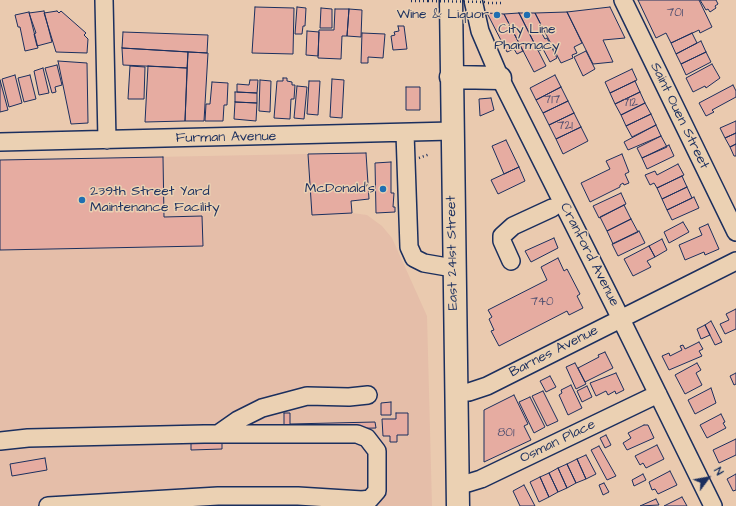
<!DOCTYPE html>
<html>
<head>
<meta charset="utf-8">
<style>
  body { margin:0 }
  #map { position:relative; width:736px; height:506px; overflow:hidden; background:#eacaaf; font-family:"Architects Daughter",sans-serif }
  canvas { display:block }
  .north { position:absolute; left:688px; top:458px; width:40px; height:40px; -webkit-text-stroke:3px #ebd1b3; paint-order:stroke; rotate:58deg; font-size:11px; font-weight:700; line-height:16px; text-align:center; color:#1b2f5e }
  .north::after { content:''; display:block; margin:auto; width:14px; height:18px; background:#1b2f5e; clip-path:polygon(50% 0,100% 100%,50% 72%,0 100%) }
</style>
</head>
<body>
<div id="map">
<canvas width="736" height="506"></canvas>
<div class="north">N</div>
</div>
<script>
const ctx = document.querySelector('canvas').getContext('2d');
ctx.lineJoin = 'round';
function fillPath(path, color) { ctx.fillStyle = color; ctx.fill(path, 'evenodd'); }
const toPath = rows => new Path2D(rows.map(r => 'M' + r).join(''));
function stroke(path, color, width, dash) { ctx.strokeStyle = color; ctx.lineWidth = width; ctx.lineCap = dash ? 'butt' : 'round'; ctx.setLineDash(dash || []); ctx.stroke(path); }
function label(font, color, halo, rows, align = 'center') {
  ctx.font = font + ' "Architects Daughter",sans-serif'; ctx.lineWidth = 3; ctx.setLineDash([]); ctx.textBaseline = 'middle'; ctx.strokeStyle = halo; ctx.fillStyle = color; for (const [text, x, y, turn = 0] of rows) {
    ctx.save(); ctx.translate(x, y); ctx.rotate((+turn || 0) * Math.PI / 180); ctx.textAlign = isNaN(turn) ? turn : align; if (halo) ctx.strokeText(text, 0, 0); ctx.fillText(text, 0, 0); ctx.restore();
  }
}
fillPath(toPath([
  [308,154,352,213,367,215,382,226,392,238,427,316,432,506,0,506,0,160]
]), '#e5bea9');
const building = toPath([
  [638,0,699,0,712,27,700,33,699,30,671,43,666,33,656,38,638,0],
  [700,0,716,0,718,4,715,6,716,8,710,12,708,9,706,10,700,0],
  [255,7,294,8,293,54,252,53,255,7],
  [297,7,306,8,305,26,303,26,302,34,295,34,297,7],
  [610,7,625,38,603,40,613,62,593,64,567,12,610,7],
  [321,8,332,9,332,28,320,28,321,8],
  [335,9,349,9,347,36,342,36,341,59,318,58,319,30,334,30,335,9],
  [349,9,362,10,361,37,347,36,349,9],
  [44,11,52,42,37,46,34,34,36,33,29,13,44,11],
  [57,11,59,13,61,11,86,33,84,35,88,39,87,53,56,52,44,13,57,11],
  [29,12,38,48,25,51,20,27,18,27,15,15,29,12],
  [567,12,582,43,574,47,577,53,572,55,573,58,561,63,535,13,567,12],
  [487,13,504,14,523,51,517,54,514,49,507,52,487,13],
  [519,13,546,66,534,72,504,14,519,13],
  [519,13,535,13,543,29,540,30,545,39,547,38,557,58,550,62,543,49,538,51,519,13],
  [398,26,404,26,407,49,393,50,391,36,395,35,394,32,399,31,398,26],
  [307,31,319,32,318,56,306,55,307,31],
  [123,32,208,35,207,53,122,48,123,32],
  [362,33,385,34,383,58,368,57,368,63,361,63,362,33],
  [692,33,697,43,676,54,671,43,692,33],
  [701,41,706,52,681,64,676,54,701,41],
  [122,48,188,52,187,68,123,65,122,48],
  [586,51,595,69,583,76,574,57,586,51],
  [188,52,208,53,204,121,185,121,188,52],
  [706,52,711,62,686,75,681,64,706,52],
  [58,61,87,63,88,123,71,124,58,61],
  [712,64,720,78,706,88,705,86,693,92,686,78,712,64],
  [57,65,62,85,55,87,56,92,52,93,45,68,57,65],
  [130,66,145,67,144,99,128,99,130,66],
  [148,66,187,68,185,121,145,122,148,66],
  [43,68,49,93,39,95,34,71,43,68],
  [632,69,637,80,610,93,605,82,632,69],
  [15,75,22,103,9,107,2,79,15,75],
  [30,75,36,99,24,102,18,78,30,75],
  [555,75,561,87,536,100,530,88,555,75],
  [283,78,287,78,287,81,292,82,292,85,295,85,294,99,291,99,290,119,274,118,277,81,283,81,283,78],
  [332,79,344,80,342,118,330,117,332,79],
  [0,80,8,110,0,112,0,80],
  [250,80,258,80,257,93,237,92,237,84,249,85,250,80],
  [260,80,271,81,270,112,259,111,260,80],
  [309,81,320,81,318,115,307,114,309,81],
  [635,81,640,92,615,104,610,93,635,81],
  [212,82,228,83,227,105,224,105,223,121,205,121,206,104,210,104,212,82],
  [733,85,736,91,736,97,712,110,714,112,706,116,699,103,733,85],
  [297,86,307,87,304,119,294,118,297,86],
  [406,87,420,87,420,110,406,110,406,87],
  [561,87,568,101,543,113,536,100,561,87],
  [235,92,257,93,257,103,235,102,235,92],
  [640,92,645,103,621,115,615,104,640,92],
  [491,98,494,110,480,116,479,99,491,98],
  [568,101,574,113,549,125,543,113,568,101],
  [235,102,257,103,256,121,234,119,235,102],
  [645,103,651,114,626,126,621,115,645,103],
  [574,113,581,127,556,139,549,125,574,113],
  [651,114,656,125,632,137,626,126,651,114],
  [736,121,736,133,725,138,720,128,736,121],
  [656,125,661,136,628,150,624,142,656,125],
  [581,127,588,141,563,154,556,139,581,127],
  [736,133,736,144,730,147,725,138,736,133],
  [661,136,667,147,642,158,637,148,661,136],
  [506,140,519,167,504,174,492,146,506,140],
  [736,144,736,156,734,156,730,147,736,144],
  [669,145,674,156,647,169,642,158,669,145],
  [366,153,369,199,351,201,352,213,312,215,308,154,366,153],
  [622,154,629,172,625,174,629,183,624,185,623,183,620,185,620,187,590,202,581,183,610,169,606,161,622,154],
  [163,157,164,217,202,216,203,246,0,250,0,160,163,157],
  [391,162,391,193,394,193,393,207,395,207,395,212,376,213,375,163,391,162],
  [678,164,684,175,657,188,654,183,650,185,645,175,655,171,657,175,678,164],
  [519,167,525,181,498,194,491,180,519,167],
  [682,176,687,187,662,199,657,188,682,176],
  [687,187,692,198,667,210,662,199,687,187],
  [621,193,626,204,599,218,593,206,621,193],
  [694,197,699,208,672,220,667,210,694,197],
  [624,205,631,219,607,231,600,217,624,205],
  [631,219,638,232,613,244,607,231,631,219],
  [683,222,689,232,669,243,664,232,683,222],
  [708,224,719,249,705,255,704,252,685,260,679,245,702,235,699,228,708,224],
  [639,231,645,243,618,256,612,244,639,231],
  [554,238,558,248,531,262,525,251,554,238],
  [662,239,667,250,655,257,649,246,662,239],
  [649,246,655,257,647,261,651,267,633,276,624,259,649,246],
  [558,258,564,271,567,269,580,294,577,296,583,308,569,315,567,311,499,346,491,331,494,330,489,319,492,317,488,310,547,280,541,267,558,258],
  [736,309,736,329,725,334,720,324,729,320,726,314,736,309],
  [711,321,722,342,715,345,705,325,711,321],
  [705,325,710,335,701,339,697,329,705,325],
  [699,342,703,349,699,351,702,356,669,370,662,356,669,353,670,356,682,350,680,346,683,345,685,349,699,342],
  [605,352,613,368,585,382,578,368,599,357,598,355,605,352],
  [575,363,586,384,576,389,566,367,575,363],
  [697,363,701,370,696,373,702,385,685,394,675,375,697,363],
  [616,373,624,390,616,394,615,391,608,395,606,391,596,396,590,383,616,373],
  [736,373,736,384,734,385,730,376,736,373],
  [550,376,556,387,546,392,540,381,550,376],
  [571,385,582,408,568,415,559,395,562,393,561,390,571,385],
  [587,386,592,397,582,402,577,391,587,386],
  [711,388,716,403,695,414,688,400,711,388],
  [543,391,558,421,547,426,532,396,543,391],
  [514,395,528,424,524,426,531,440,484,462,484,410,514,395],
  [530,397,545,427,534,433,519,402,530,397],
  [391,402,391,415,381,415,381,403,391,402],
  [284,413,290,413,290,424,375,422,376,428,284,430,284,413],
  [396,413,408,413,408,435,397,435,397,442,390,442,390,436,383,436,382,419,396,419,396,413],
  [721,414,725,422,723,423,726,428,707,438,700,425,721,414],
  [644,425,648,425,654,438,627,450,623,443,631,438,628,433,644,425],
  [606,435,611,445,605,448,600,438,606,435],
  [222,439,222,449,191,450,191,440,222,439],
  [736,439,736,455,719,463,713,450,736,439],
  [657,445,664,459,646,468,643,463,640,465,635,456,657,445],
  [599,446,616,476,607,480,591,450,599,446],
  [586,455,596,474,586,479,577,459,586,455],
  [45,458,47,470,12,476,10,464,45,458],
  [577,459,586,479,576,483,567,464,577,459],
  [567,464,576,483,567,488,558,468,567,464],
  [558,468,567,488,558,492,549,473,558,468],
  [670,471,677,485,658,494,655,489,652,490,649,482,670,471],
  [549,473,558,492,549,497,540,477,549,473],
  [643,474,646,480,634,486,632,480,643,474],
  [736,474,736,490,733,491,727,479,736,474],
  [540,477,549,497,539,502,530,482,540,477],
  [604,483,609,492,603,495,599,485,604,483],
  [524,485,535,506,520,506,513,491,524,485],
  [682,497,687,506,664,506,682,497],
  [656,499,659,505,640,506,656,499]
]);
fillPath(building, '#e6aca1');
stroke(building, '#1b2f5e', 1);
const minor = toPath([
  [104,0,107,140],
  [473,0,480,31,500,78,614,305,713,506],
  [623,0,736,232],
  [405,133,409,247,414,258,424,263,453,268],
  [0,142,452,131],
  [511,261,502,241,502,236,513,226,552,208],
  [455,392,469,392,487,386,736,261],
  [218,434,238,420,262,408,307,396,349,397,368,395],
  [0,441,28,438,204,434,357,434,367,438,377,451,377,491,370,499,362,500,298,496,218,496,48,506],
  [457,483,468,483,481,479,658,394]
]);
const major = toPath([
  [451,0,458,506],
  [451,77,500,78]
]);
stroke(minor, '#1b2f5e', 20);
stroke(major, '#1b2f5e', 25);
stroke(toPath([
  [411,1,428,1],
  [488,3,503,3],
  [419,158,430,154]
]), '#1b2f5e', 2.5, [1, 3]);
stroke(minor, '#ebd1b3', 17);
stroke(major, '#ebd1b3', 22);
stroke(toPath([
  [428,1,485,2]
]), '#1b2f5e', 2.5, [1, 3]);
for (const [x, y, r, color] of [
  [497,15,4,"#1f6fb2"],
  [527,15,4,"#1f6fb2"],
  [383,189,4,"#1f6fb2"],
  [82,200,4,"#1f6fb2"]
]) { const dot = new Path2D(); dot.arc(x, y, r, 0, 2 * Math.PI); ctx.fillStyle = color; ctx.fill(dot); stroke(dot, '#ebd1b3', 1.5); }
label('12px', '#4e4e6f', null, [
  ["701",675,13],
  ["717",552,100],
  ["712",630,103],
  ["721",565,126],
  ["740",542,302],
  ["801",506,433]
]);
label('14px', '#1b2f5e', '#ebd1b3', [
  ["Wine & Liquor",489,15],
  ["City Line",527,30,"center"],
  ["Pharmacy",527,46,"center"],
  ["McDonald's",375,189],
  ["239th Street Yard",90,192,"left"],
  ["Maintenance Facility",90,208,"left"]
], 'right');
label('14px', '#1b2f5e', '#ebd1b3', [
  ["Saint Ouen Street",679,116,64],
  ["Furman Avenue",226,138,-1],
  ["East 241st Street",453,253,-91],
  ["Cranford Avenue",589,255,63],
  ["Barnes Avenue",554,352,-27],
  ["Osman Place",558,442,-26]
]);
</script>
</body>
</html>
